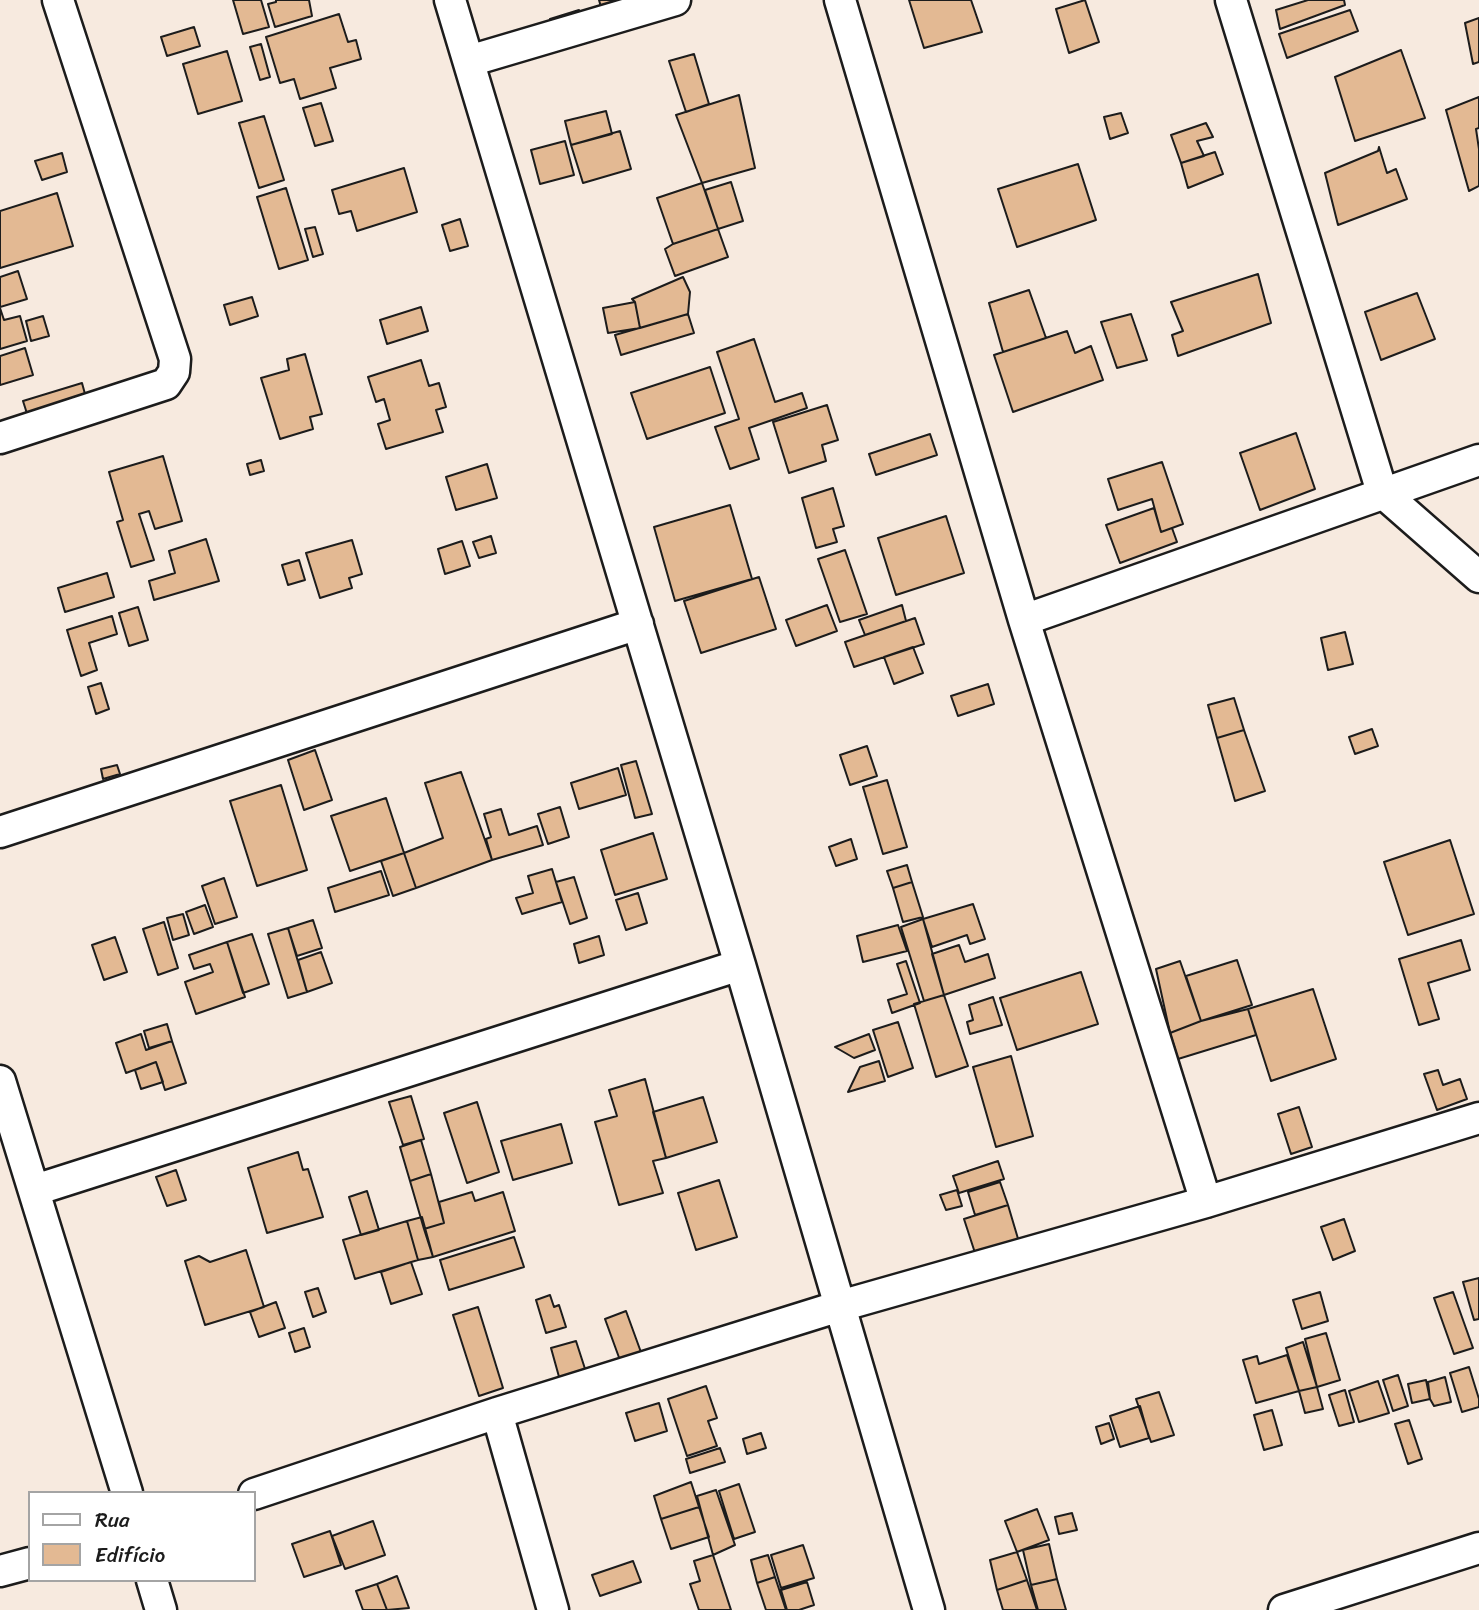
<!DOCTYPE html>
<html>
<head>
<meta charset="utf-8">
<style>
  body { margin:0 }
  #map { position:relative; width:1479px; height:1610px; overflow:hidden; background:#f7eadf; font-family:Sriracha,sans-serif }
  canvas { display:block }
  .legend { position:absolute; left:28px; top:1491px; width:228px; height:91px; box-sizing:border-box; background:#fff; border:2px solid #a4a4a4; margin:0; padding:9px 12px; list-style:none; font-size:21px; color:#1c1c1c }
  .legend li { display:flex; align-items:center; gap:14px; height:35px }
  .legend b { width:35px; border:2px solid #a4a4a4 }
</style>
</head>
<body>
<div id="map">
<canvas width="1479" height="1610"></canvas>
<ul class="legend">
<li><b style="height:9px;background:#fff"></b>Rua</li>
<li><b style="height:19px;background:#e3b993"></b>Edifício</li>
</ul>
</div>
<script>
const ctx = document.querySelector('canvas').getContext('2d');
ctx.lineJoin = 'round';
function fillPath(path, color) { ctx.fillStyle = color; ctx.fill(path, 'evenodd'); }
const toPath = rows => new Path2D(rows.map(r => 'M' + r).join(''));
function stroke(path, color, width, dash) { ctx.strokeStyle = color; ctx.lineWidth = width; ctx.lineCap = dash ? 'butt' : 'round'; ctx.setLineDash(dash || []); ctx.stroke(path); }
const building = toPath([
  [233,0,261,0,269,27,243,34,233,0],
  [276,0,309,0,312,16,275,27,268,4,276,2,276,0],
  [599,0,631,0,603,14,599,0],
  [909,0,971,0,982,32,924,48,909,0],
  [1085,0,1099,42,1069,53,1056,9,1085,0],
  [1308,0,1344,0,1345,5,1280,29,1276,10,1308,0],
  [579,10,584,24,554,33,550,19,579,10],
  [1350,10,1358,31,1287,58,1279,34,1350,10],
  [339,14,348,42,356,40,361,59,330,68,336,88,300,99,294,79,280,83,266,37,339,14],
  [1479,18,1479,62,1473,64,1465,23,1479,18],
  [194,27,200,46,167,56,161,37,194,27],
  [261,44,270,77,260,80,250,47,261,44],
  [1401,50,1425,118,1355,141,1335,77,1401,50],
  [227,51,242,101,198,114,183,64,227,51],
  [694,54,709,104,686,112,669,61,694,54],
  [739,95,755,168,702,183,676,115,739,95],
  [1479,97,1479,128,1476,129,1479,149,1479,186,1469,191,1446,110,1479,97],
  [321,103,333,141,315,146,303,108,321,103],
  [606,111,612,134,571,145,565,121,606,111],
  [1121,113,1128,133,1110,139,1104,117,1121,113],
  [264,116,284,180,259,188,239,123,264,116],
  [1206,123,1213,137,1197,141,1204,156,1181,163,1171,135,1206,123],
  [620,131,631,169,583,183,571,145,620,131],
  [565,141,574,175,540,184,531,150,565,141],
  [1379,147,1387,173,1396,169,1407,199,1338,225,1325,173,1378,151,1379,147],
  [1215,152,1223,174,1188,188,1181,163,1215,152],
  [62,153,67,172,42,180,35,161,62,153],
  [1078,164,1096,220,1017,247,998,189,1078,164],
  [404,168,417,212,357,231,351,211,339,214,332,190,404,168],
  [731,182,743,221,718,229,705,190,731,182],
  [702,183,718,229,673,244,657,198,702,183],
  [286,188,308,260,279,269,257,197,286,188],
  [57,193,73,246,0,268,0,211,57,193],
  [460,219,468,246,450,251,442,225,460,219],
  [315,227,323,254,313,257,305,229,315,227],
  [718,229,728,257,675,276,665,249,673,244,718,229],
  [18,271,27,299,0,307,0,277,18,271],
  [1258,274,1271,323,1178,356,1172,335,1183,331,1171,302,1258,274],
  [683,277,690,292,688,314,640,328,635,302,632,299,683,277],
  [1029,290,1046,338,1003,352,989,303,1029,290],
  [1417,293,1435,339,1381,360,1365,312,1417,293],
  [252,297,258,316,230,325,224,305,252,297],
  [635,302,640,328,608,333,603,308,635,302],
  [421,307,428,331,387,344,380,320,421,307],
  [0,308,4,320,20,316,27,341,0,349,0,308],
  [688,314,694,333,621,355,615,335,688,314],
  [1131,314,1147,360,1117,368,1101,322,1131,314],
  [43,316,49,336,31,341,26,321,43,316],
  [1067,331,1075,353,1091,346,1103,380,1013,412,994,355,1067,331],
  [754,339,775,402,802,393,807,408,749,428,759,459,730,469,715,427,739,419,717,352,754,339],
  [25,348,33,375,0,385,0,356,25,348],
  [305,354,322,414,310,417,313,429,280,439,261,378,289,370,287,359,305,354],
  [421,360,429,386,439,383,446,407,436,410,443,432,386,449,378,424,390,420,384,399,376,402,368,377,421,360],
  [710,367,725,413,647,439,631,393,710,367],
  [82,383,88,405,30,423,23,401,82,383],
  [827,405,838,440,822,445,826,461,789,473,773,422,827,405],
  [1296,433,1315,489,1260,510,1240,453,1296,433],
  [930,434,937,455,876,475,869,454,930,434],
  [163,456,182,521,155,529,149,511,139,514,154,560,131,567,117,522,123,520,109,472,163,456],
  [261,460,264,471,250,475,247,464,261,460],
  [1162,462,1183,524,1161,532,1152,499,1118,510,1108,479,1162,462],
  [487,464,497,498,456,510,446,477,487,464],
  [833,488,844,526,833,529,837,542,816,548,802,498,833,488],
  [730,505,752,579,675,601,654,527,730,505],
  [1154,508,1161,532,1172,528,1177,542,1120,563,1106,525,1154,508],
  [946,516,964,573,896,595,878,538,946,516],
  [491,536,496,553,479,558,473,542,491,536],
  [206,539,219,581,154,600,149,581,175,573,169,551,206,539],
  [352,540,362,574,349,578,352,588,320,598,306,553,352,540],
  [462,541,470,566,445,574,438,549,462,541],
  [845,550,867,614,840,622,818,559,845,550],
  [299,560,305,580,288,585,282,565,299,560],
  [107,573,114,597,65,612,58,588,107,573],
  [759,577,776,629,701,653,684,601,759,577],
  [827,605,837,631,796,646,786,620,827,605],
  [902,605,906,621,865,635,859,620,902,605],
  [138,607,148,640,129,646,119,613,138,607],
  [112,616,117,634,89,643,97,670,81,676,67,630,112,616],
  [915,618,924,644,854,667,845,642,915,618],
  [1345,632,1353,664,1328,670,1321,638,1345,632],
  [913,647,923,673,894,684,884,657,913,647],
  [101,683,109,709,96,714,88,687,101,683],
  [988,684,994,704,958,716,951,696,988,684],
  [1234,698,1244,730,1217,738,1208,705,1234,698],
  [1372,729,1378,746,1355,754,1349,737,1372,729],
  [1244,730,1265,791,1235,801,1217,738,1244,730],
  [867,746,877,776,850,785,840,755,867,746],
  [315,750,332,800,304,810,288,760,315,750],
  [636,761,652,814,635,818,621,765,636,761],
  [117,765,120,774,103,779,101,769,117,765],
  [618,768,626,795,579,809,571,783,618,768],
  [461,772,492,860,416,888,404,853,443,838,425,783,461,772],
  [887,780,907,847,883,854,863,787,887,780],
  [281,785,307,870,257,886,230,801,281,785],
  [386,798,404,853,350,871,331,816,386,798],
  [560,807,569,837,548,844,538,814,560,807],
  [501,809,509,835,537,826,543,845,492,860,486,839,491,837,484,814,501,809],
  [653,833,667,879,615,895,601,850,653,833],
  [851,839,857,859,836,866,829,847,851,839],
  [1450,840,1474,914,1408,935,1384,862,1450,840],
  [404,853,416,888,393,896,381,861,404,853],
  [907,865,912,882,893,888,887,871,907,865],
  [552,869,562,902,522,914,516,898,533,893,528,876,552,869],
  [381,871,389,895,335,912,328,888,381,871],
  [574,877,587,918,570,924,556,882,574,877],
  [224,878,237,917,215,924,202,886,224,878],
  [912,882,923,917,903,922,893,888,912,882],
  [638,893,647,923,626,930,616,900,638,893],
  [973,904,985,939,970,944,967,935,932,947,923,919,973,904],
  [205,905,213,927,194,934,186,912,205,905],
  [183,914,189,935,173,940,167,918,183,914],
  [923,919,944,995,924,1001,901,927,923,919],
  [313,920,322,948,297,956,288,928,313,920],
  [164,922,178,968,158,975,143,929,164,922],
  [898,925,907,951,863,962,857,936,898,925],
  [288,928,307,992,288,998,268,934,288,928],
  [252,934,269,984,243,993,227,942,252,934],
  [599,936,604,955,579,963,574,944,599,936],
  [115,937,127,972,104,980,92,945,115,937],
  [1461,940,1470,970,1428,983,1439,1019,1419,1025,1399,959,1461,940],
  [227,942,245,997,196,1014,185,982,213,972,210,964,194,969,189,955,227,942],
  [959,945,965,962,988,954,995,978,944,995,932,954,959,945],
  [321,952,332,983,307,992,298,960,321,952],
  [1237,960,1252,1005,1201,1021,1186,976,1237,960],
  [906,961,920,1003,892,1013,888,1000,907,994,897,964,906,961],
  [1180,961,1201,1021,1170,1033,1156,969,1180,961],
  [1081,972,1098,1024,1017,1050,1000,998,1081,972],
  [1313,989,1336,1059,1271,1081,1248,1009,1313,989],
  [944,995,968,1066,936,1077,914,1004,944,995],
  [993,997,1002,1025,970,1034,967,1022,973,1020,969,1005,993,997],
  [1248,1009,1256,1035,1178,1059,1170,1033,1201,1021,1248,1009],
  [898,1022,913,1068,888,1077,873,1030,898,1022],
  [167,1024,172,1041,149,1048,144,1031,167,1024],
  [141,1034,146,1050,172,1041,186,1083,165,1090,156,1062,126,1073,116,1043,141,1034],
  [869,1034,875,1050,854,1058,835,1047,869,1034],
  [1011,1056,1033,1136,996,1147,973,1067,1011,1056],
  [879,1061,885,1081,848,1092,860,1067,879,1061],
  [156,1062,163,1082,141,1089,135,1070,156,1062],
  [1438,1070,1443,1085,1460,1079,1467,1099,1437,1110,1424,1074,1438,1070],
  [645,1079,666,1158,653,1161,663,1193,619,1205,595,1122,617,1116,609,1090,645,1079],
  [411,1096,424,1139,403,1145,389,1102,411,1096],
  [703,1097,717,1142,666,1158,653,1112,703,1097],
  [477,1102,499,1172,467,1183,444,1113,477,1102],
  [1299,1107,1312,1147,1291,1154,1278,1114,1299,1107],
  [561,1124,572,1163,513,1180,501,1141,561,1124],
  [421,1140,431,1174,410,1181,400,1147,421,1140],
  [298,1152,303,1170,308,1169,323,1217,267,1233,248,1168,298,1152],
  [998,1161,1004,1179,959,1193,953,1176,998,1161],
  [176,1170,186,1200,167,1206,156,1177,176,1170],
  [431,1174,444,1223,424,1229,410,1181,431,1174],
  [719,1180,737,1237,696,1250,678,1193,719,1180],
  [1000,1182,1008,1205,975,1215,968,1192,1000,1182],
  [957,1190,962,1206,946,1210,940,1195,957,1190],
  [367,1191,379,1230,361,1235,349,1197,367,1191],
  [472,1192,475,1201,503,1192,515,1231,433,1257,424,1229,444,1223,439,1202,472,1192],
  [1008,1205,1019,1242,976,1256,964,1219,1008,1205],
  [422,1217,433,1257,418,1260,407,1221,422,1217],
  [1344,1219,1355,1251,1333,1260,1321,1227,1344,1219],
  [407,1221,418,1260,355,1279,343,1240,407,1221],
  [514,1237,524,1267,449,1290,440,1260,514,1237],
  [246,1250,264,1307,205,1325,185,1261,199,1256,210,1262,246,1250],
  [411,1262,422,1294,391,1304,381,1272,411,1262],
  [1479,1278,1479,1319,1474,1320,1463,1282,1479,1278],
  [318,1288,326,1312,313,1317,305,1292,318,1288],
  [1320,1292,1328,1321,1302,1329,1293,1300,1320,1292],
  [1453,1292,1473,1348,1454,1354,1434,1298,1453,1292],
  [550,1295,554,1307,559,1305,566,1327,546,1333,536,1300,550,1295],
  [276,1302,285,1328,259,1337,250,1312,276,1302],
  [478,1307,503,1388,479,1396,453,1315,478,1307],
  [626,1311,642,1355,621,1363,605,1319,626,1311],
  [304,1328,310,1347,295,1352,289,1333,304,1328],
  [1326,1333,1340,1380,1317,1387,1305,1339,1326,1333],
  [576,1341,587,1375,561,1384,551,1348,576,1341],
  [1303,1342,1317,1387,1299,1391,1286,1348,1303,1342],
  [1287,1355,1299,1391,1256,1403,1243,1360,1257,1356,1259,1364,1287,1355],
  [1469,1367,1479,1399,1479,1407,1462,1412,1450,1373,1469,1367],
  [1398,1375,1408,1406,1393,1411,1383,1380,1398,1375],
  [1445,1377,1451,1402,1434,1406,1430,1399,1428,1382,1445,1377],
  [1426,1380,1430,1399,1412,1403,1408,1384,1426,1380],
  [1378,1381,1389,1413,1359,1422,1349,1391,1378,1381],
  [706,1386,717,1418,708,1421,717,1446,687,1456,668,1399,706,1386],
  [1317,1387,1323,1409,1305,1413,1299,1391,1317,1387],
  [1345,1390,1354,1422,1339,1426,1329,1395,1345,1390],
  [1159,1392,1174,1435,1151,1442,1136,1399,1159,1392],
  [659,1403,667,1431,635,1441,626,1413,659,1403],
  [1140,1406,1149,1438,1120,1447,1110,1416,1140,1406],
  [1272,1410,1282,1445,1264,1450,1254,1415,1272,1410],
  [1409,1420,1422,1459,1408,1464,1395,1424,1409,1420],
  [1109,1423,1114,1439,1101,1444,1096,1427,1109,1423],
  [761,1433,766,1448,747,1454,743,1439,761,1433],
  [720,1448,725,1462,690,1473,686,1459,720,1448],
  [691,1482,699,1507,661,1519,654,1496,691,1482],
  [739,1484,755,1532,734,1539,719,1491,739,1484],
  [716,1490,735,1545,713,1555,697,1496,716,1490],
  [699,1507,709,1537,671,1549,661,1519,699,1507],
  [1037,1509,1049,1540,1017,1552,1005,1521,1037,1509],
  [1072,1513,1077,1530,1059,1534,1055,1517,1072,1513],
  [373,1521,385,1555,345,1569,332,1536,373,1521],
  [330,1531,341,1565,304,1577,292,1544,330,1531],
  [1049,1544,1057,1579,1031,1585,1023,1550,1049,1544],
  [803,1545,814,1578,781,1588,771,1555,803,1545],
  [1017,1552,1027,1580,997,1590,990,1560,1017,1552],
  [713,1555,731,1610,699,1610,690,1584,700,1581,694,1561,713,1555],
  [768,1555,775,1577,757,1583,751,1560,768,1555],
  [633,1561,641,1582,600,1596,592,1575,633,1561],
  [397,1576,409,1608,387,1610,377,1584,397,1576],
  [775,1577,786,1610,766,1610,757,1583,775,1577],
  [1057,1579,1066,1610,1038,1610,1031,1585,1057,1579],
  [1027,1580,1037,1610,1003,1610,997,1590,1027,1580],
  [807,1582,814,1605,799,1610,787,1610,781,1590,807,1582],
  [377,1584,387,1610,363,1610,356,1591,377,1584]
]);
fillPath(building, '#e3b993');
stroke(building, '#1c1c1c', 2);
const minor = toPath([
  [450,0,740,965,929,1610],
  [840,0,1024,620,1206,1202],
  [1231,0,1382,492,1479,577],
  [469,61,675,0],
  [0,438,166,384,174,372,175,359,58,0],
  [1024,620,1479,460],
  [0,832,638,624],
  [0,1081,127,1493],
  [35,1190,740,965],
  [497,1413,553,1610],
  [254,1494,497,1413,840,1306,1206,1202,1479,1118],
  [0,1571,30,1563],
  [152,1580,161,1610],
  [1284,1610,1479,1548]
]);
stroke(minor, '#1c1c1c', 35);
stroke(minor, '#fff', 30);
</script>
</body>
</html>
